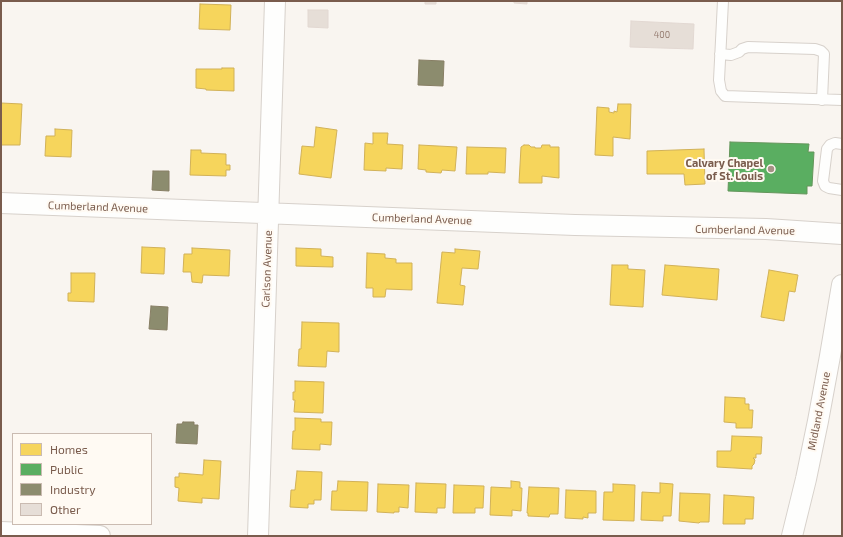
<!DOCTYPE html>
<html>
<head>
<meta charset="utf-8">
<style>
  body { margin:0 }
  #map { position:relative; width:843px; height:537px; overflow:hidden; background:#f9f5f0; font-family:"Exo 2",sans-serif }
  canvas { display:block }
  .frame { position:absolute; inset:0; border:2px solid #7a5c4d; pointer-events:none }
  .legend { position:absolute; left:12px; top:433px; width:140px; height:92px; box-sizing:border-box; background:#fffaf3; border:1px solid #cabbb1; margin:0; padding:5px 7px; list-style:none; font-size:12px; color:#7a5c4d }
  .legend li { display:flex; align-items:center; gap:8px; height:20px }
  .legend b { width:20px; border:1px solid #cabbb1 }
</style>
</head>
<body>
<div id="map">
<canvas width="843" height="537"></canvas>
<div class="frame"></div>
<ul class="legend">
<li><b style="height:11px;background:#f6d55c"></b>Homes</li>
<li><b style="height:11px;background:#5aae61"></b>Public</li>
<li><b style="height:11px;background:#8c8c6e"></b>Industry</li>
<li><b style="height:11px;background:#e6ded7"></b>Other</li>
</ul>
</div>
<script>
const ctx = document.querySelector('canvas').getContext('2d');
ctx.lineJoin = 'round';
function fillPath(path, color) { ctx.fillStyle = color; ctx.fill(path, 'evenodd'); }
const toPath = rows => new Path2D(rows.map(r => 'M' + r).join(''));
function stroke(path, color, width, dash) { ctx.strokeStyle = color; ctx.lineWidth = width; ctx.lineCap = dash ? 'butt' : 'round'; ctx.setLineDash(dash || []); ctx.stroke(path); }
function label(font, color, halo, rows, align = 'center') {
  ctx.font = font + ' "Exo 2",sans-serif'; ctx.lineWidth = 4; ctx.setLineDash([]); ctx.textBaseline = 'middle'; ctx.strokeStyle = halo; ctx.fillStyle = color; for (const [text, x, y, turn = 0] of rows) {
    ctx.save(); ctx.translate(x, y); ctx.rotate((+turn || 0) * Math.PI / 180); ctx.textAlign = isNaN(turn) ? turn : align; if (halo) ctx.strokeText(text, 0, 0); ctx.fillText(text, 0, 0); ctx.restore();
  }
}
const homes = toPath([
  [200,4,231,5,230,30,199,29,200,4],
  [222,68,234,68,234,91,206,90,206,89,196,88,196,69,222,69,222,68],
  [1,103,22,104,20,145,1,145,1,103],
  [618,104,631,104,630,139,613,137,613,156,595,155,597,107,609,108,609,112,614,113,614,111,617,112,618,104],
  [316,127,337,130,331,178,299,174,302,146,314,147,316,127],
  [55,129,72,130,71,157,45,156,46,136,55,136,55,129],
  [373,133,388,133,387,144,403,145,402,169,386,168,386,171,364,170,365,143,373,144,373,133],
  [419,145,457,147,455,171,442,170,441,173,426,172,426,170,418,169,419,145],
  [524,145,529,145,531,147,535,147,535,148,541,148,542,145,550,145,550,147,559,147,559,178,542,176,542,183,519,183,521,147,524,145],
  [467,147,506,148,505,173,488,172,488,174,466,174,467,147],
  [704,149,705,184,685,185,684,174,647,174,647,151,704,149],
  [191,150,201,150,201,153,226,154,226,165,230,165,230,170,226,170,226,176,190,175,191,150],
  [142,247,165,248,164,274,141,273,142,247],
  [192,248,230,250,229,276,203,275,202,283,192,282,191,272,183,272,184,254,192,254,192,248],
  [296,248,321,249,321,256,333,257,333,267,296,266,296,248],
  [455,249,480,251,478,269,462,268,460,285,465,286,463,305,437,303,442,252,455,253,455,249],
  [367,253,385,254,385,258,396,259,396,263,412,263,412,290,386,289,385,297,373,297,373,288,366,288,367,253],
  [612,265,628,265,628,269,645,270,643,307,610,305,612,265],
  [665,265,719,269,717,300,662,295,665,265],
  [769,270,798,275,795,292,789,291,784,321,761,317,769,270],
  [71,273,95,273,94,302,68,301,68,293,71,293,71,273],
  [302,322,339,323,339,352,327,351,326,367,298,366,299,349,301,349,302,322],
  [295,381,324,382,323,413,294,412,295,400,293,400,293,392,295,392,295,381],
  [725,397,745,398,745,404,749,404,749,410,753,410,752,428,736,428,736,423,724,422,725,397],
  [295,418,321,419,321,422,332,422,331,445,320,444,320,450,292,449,293,431,295,431,295,418],
  [732,436,762,437,761,454,756,454,756,458,753,458,755,460,754,464,752,466,752,469,717,467,717,451,731,451,732,436],
  [204,460,221,461,219,499,202,498,202,503,178,501,179,488,175,487,175,477,179,477,179,473,203,475,204,460],
  [297,471,322,472,321,500,314,500,314,504,308,504,308,508,290,507,291,490,295,490,297,471],
  [338,481,368,482,367,511,331,510,332,491,337,491,338,481],
  [511,481,520,482,520,488,522,488,521,511,512,510,512,516,490,515,491,487,511,488,511,481],
  [416,483,446,484,445,508,437,508,437,513,415,512,416,483],
  [660,483,673,484,671,516,663,516,663,521,641,520,642,492,660,493,660,483],
  [378,484,409,485,408,508,399,507,399,512,394,512,394,513,377,512,378,484],
  [613,484,635,485,634,521,603,520,604,492,613,492,613,484],
  [454,485,484,486,483,508,475,508,475,513,453,513,454,485],
  [529,487,559,488,558,514,550,514,549,517,528,516,528,513,527,513,529,487],
  [566,490,596,491,596,513,588,513,588,518,583,517,583,519,565,518,566,490],
  [680,493,710,494,709,522,700,522,699,523,679,521,680,493],
  [724,495,754,497,753,519,745,519,745,524,723,524,724,495]
]);
fillPath(homes, '#f6d55c');
stroke(homes, '#d1b158', 1);
const public = toPath([
  [730,142,809,144,808,152,814,152,812,186,807,186,807,194,728,191,730,142]
]);
fillPath(public, '#5aae61');
stroke(public, '#64955b', 1);
const industry = toPath([
  [419,60,444,61,443,86,418,85,419,60],
  [153,171,169,171,169,191,152,190,153,171],
  [151,306,168,307,167,330,149,329,151,306],
  [183,422,194,422,194,425,198,425,197,444,176,443,177,424,182,424,183,422]
]);
fillPath(industry, '#8c8c6e');
stroke(industry, '#877e64', 1);
const building = toPath([
  [425,1,436,1,436,4,425,4,425,1],
  [514,1,527,1,527,4,514,3,514,1],
  [308,10,328,10,328,28,308,27,308,10],
  [631,21,694,24,693,49,630,47,631,21]
]);
fillPath(building, '#e6ded7');
stroke(building, '#e2d8d2', 1);
const service = toPath([
  [723,1,719,80,721,91,725,96,842,100],
  [720,54,731,55,739,52,742,49,748,47,815,49,821,51,824,54,822,100],
  [842,144,835,143,830,145,827,149,823,181,825,186,829,188,842,190]
]);
const minor = toPath([
  [1,203,575,225,766,229,842,234],
  [1,532,100,536],
  [258,536,275,1],
  [792,536,806,479,818,421,830,356,842,285]
]);
stroke(service, '#d7d1cb', 12);
stroke(minor, '#d7d1cb', 22);
stroke(service, '#fefefd', 10);
stroke(minor, '#fefefd', 20);
for (const [x, y, r, color] of [
  [771,169,4,"#a69286"]
]) { const dot = new Path2D(); dot.arc(x, y, r, 0, 2 * Math.PI); ctx.fillStyle = color; ctx.fill(dot); stroke(dot, '#fffaf3', 1.5); }
label('9px', '#977e72', null, [
  ["400",662,35]
]);
label('bold 11px', '#7a5c4d', '#fffaf3', [
  ["Calvary Chapel",763,163],
  ["of St. Louis",763,176]
], 'right');
label('11px', '#7a5c4d', '#fffaf3', [
  ["Cumberland Avenue",98,207,2],
  ["Cumberland Avenue",422,219,2],
  ["Cumberland Avenue",745,230,1],
  ["Carlson Avenue",267,269,-88],
  ["Midland Avenue",819,411,-79]
]);
</script>
</body>
</html>
